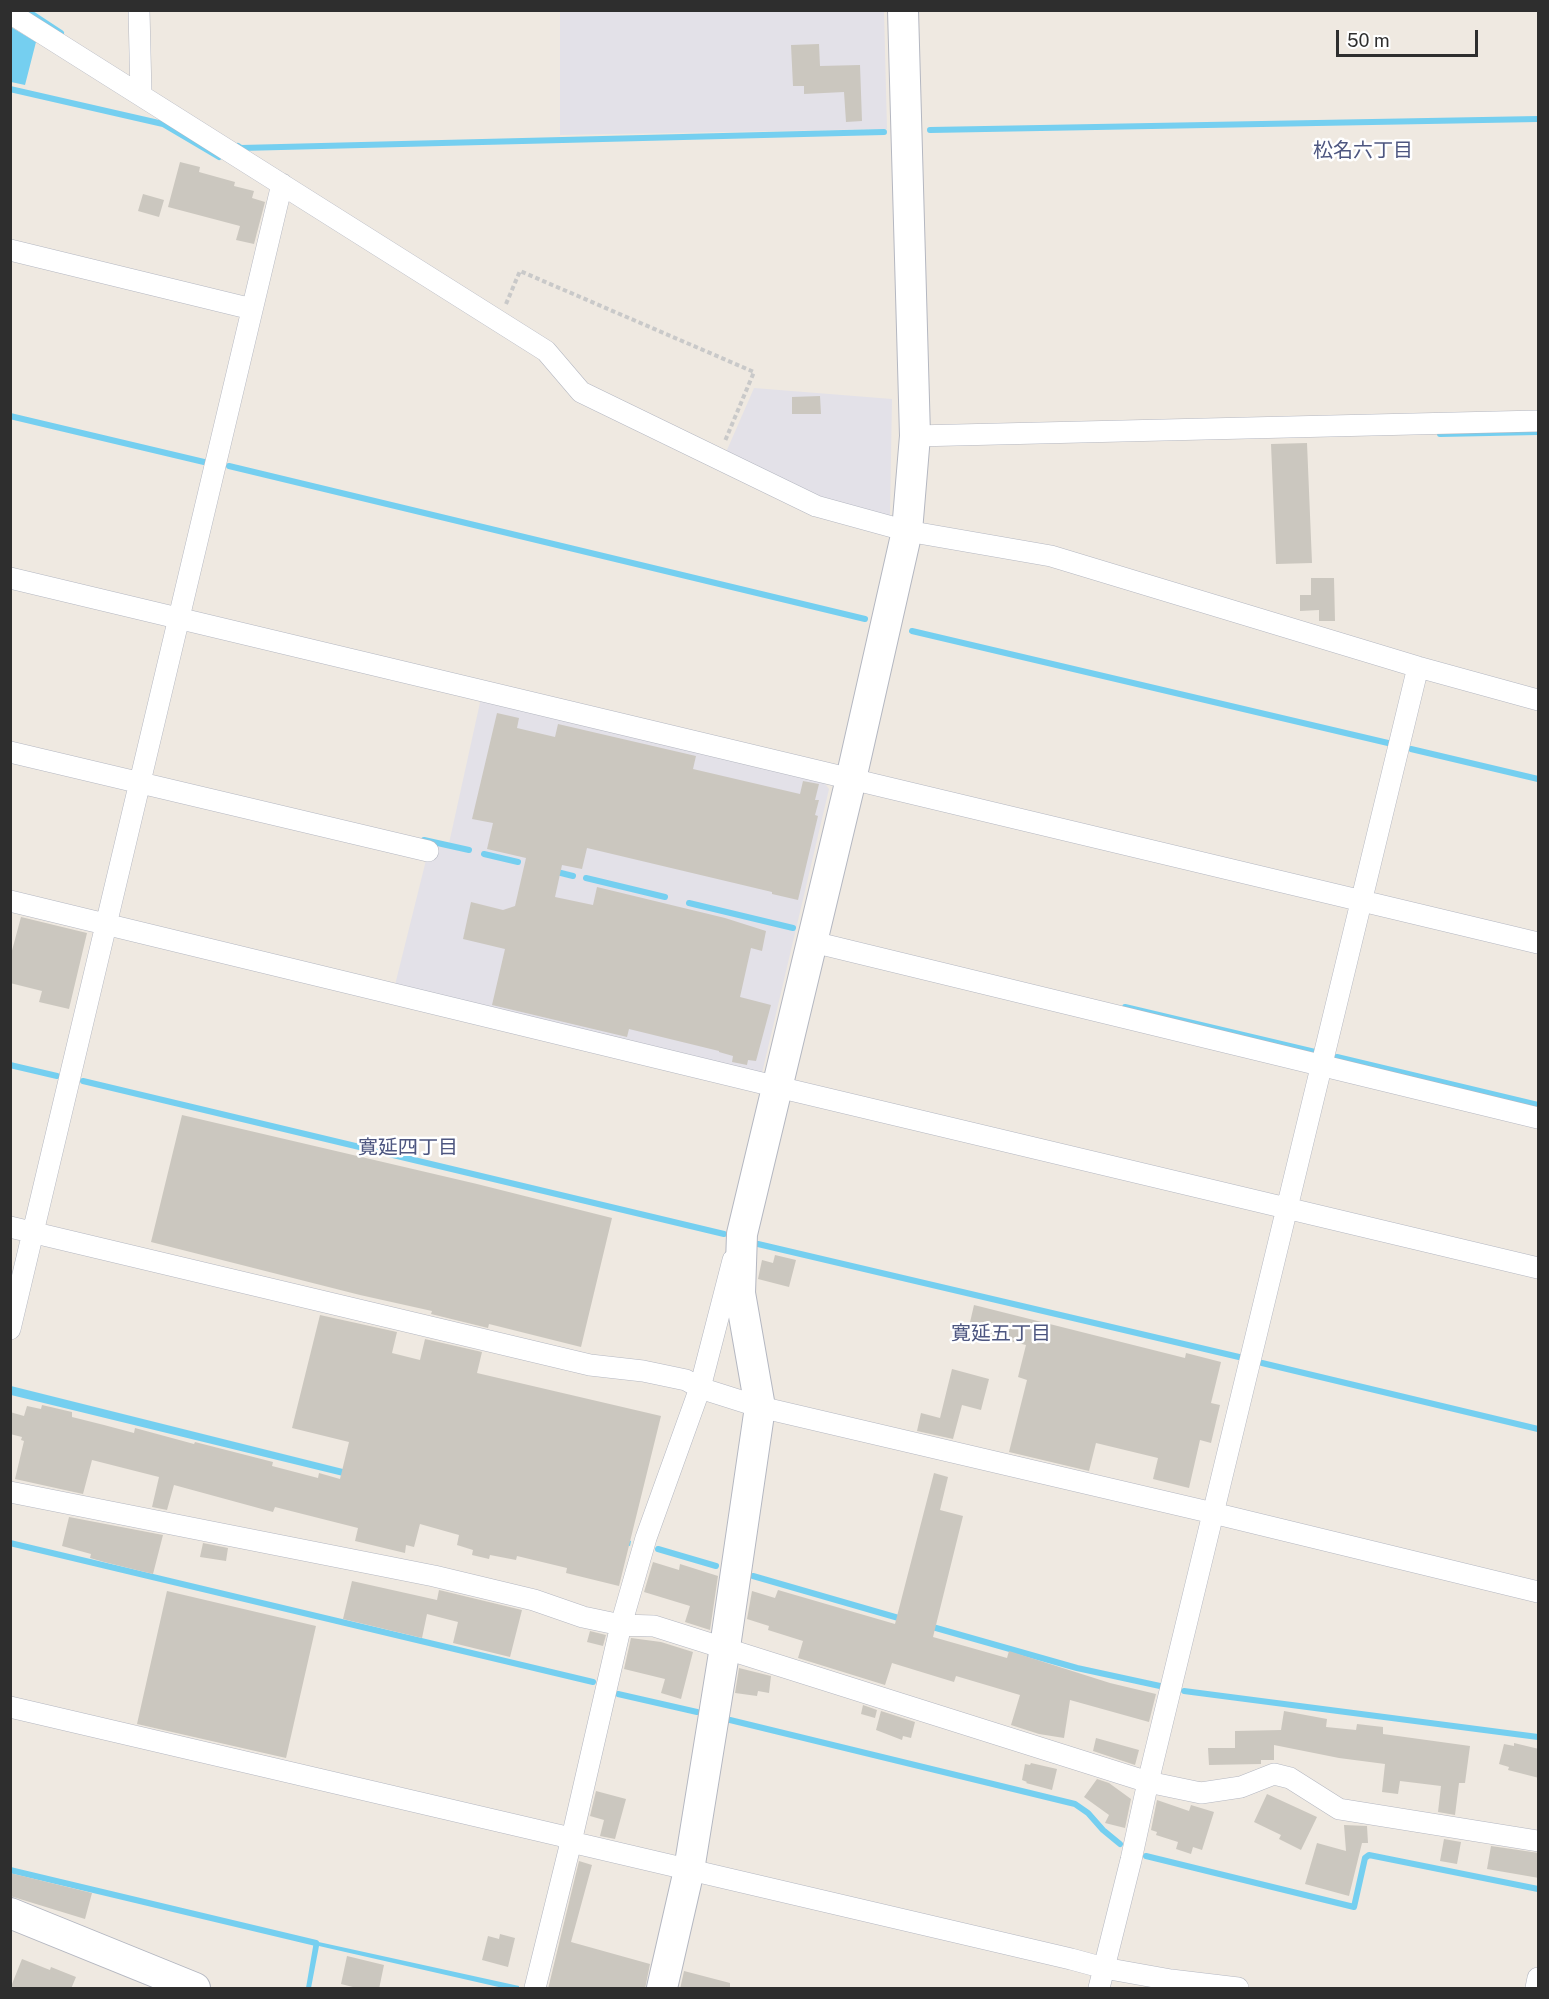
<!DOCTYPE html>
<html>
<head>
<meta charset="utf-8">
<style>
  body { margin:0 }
  #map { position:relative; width:1549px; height:1999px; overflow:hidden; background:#efe9e1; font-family:"Public Sans",sans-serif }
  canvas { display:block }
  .frame { position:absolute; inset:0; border:12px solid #2e2e2e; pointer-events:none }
  .scale { position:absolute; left:1336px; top:30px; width:142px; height:27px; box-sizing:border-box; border:3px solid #2e2e2e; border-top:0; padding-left:8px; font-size:18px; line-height:21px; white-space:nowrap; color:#2e2e2e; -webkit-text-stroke:4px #fff; paint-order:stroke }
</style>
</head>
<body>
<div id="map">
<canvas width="1549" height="1999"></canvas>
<div class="frame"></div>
<div class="scale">50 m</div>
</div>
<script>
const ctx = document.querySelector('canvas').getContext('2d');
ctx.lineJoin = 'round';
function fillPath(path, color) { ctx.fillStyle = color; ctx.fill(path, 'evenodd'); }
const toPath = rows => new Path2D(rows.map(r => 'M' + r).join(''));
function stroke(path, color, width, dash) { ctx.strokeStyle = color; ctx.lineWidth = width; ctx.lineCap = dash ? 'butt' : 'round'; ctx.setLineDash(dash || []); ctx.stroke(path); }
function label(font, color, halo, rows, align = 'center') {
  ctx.font = font + ' "Public Sans","Noto Sans JP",sans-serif'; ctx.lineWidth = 5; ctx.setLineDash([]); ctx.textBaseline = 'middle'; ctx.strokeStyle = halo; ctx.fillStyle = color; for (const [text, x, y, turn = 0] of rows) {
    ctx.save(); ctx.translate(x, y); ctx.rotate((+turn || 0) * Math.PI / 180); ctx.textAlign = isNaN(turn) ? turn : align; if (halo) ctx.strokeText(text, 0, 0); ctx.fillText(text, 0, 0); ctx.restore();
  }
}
fillPath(toPath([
  [560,11,884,11,887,129,560,135],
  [754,388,892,399,890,515,884,521,818,500,728,456,727,450],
  [481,698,823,781,829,789,762,1073,395,985,430,844,448,848]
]), '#e3e1e8');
fillPath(toPath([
  [11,27,36,42,25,85,11,82],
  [11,1386,631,1541,630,1546,11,1395],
  [314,1941,519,1986,519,1988,503,1988,319,1946,311,1988,306,1988]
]), '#75cff0');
stroke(toPath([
  [26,10,61,33],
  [10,89,163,124,219,157],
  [930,130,1538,119],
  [238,146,241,148,884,132],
  [10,416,204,462],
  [1440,434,1538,432],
  [229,466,865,619],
  [912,631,1388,743],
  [1411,749,1538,779],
  [424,840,469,850],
  [484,854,518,862],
  [553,871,573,876],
  [586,878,665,897],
  [689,903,793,928],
  [1125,1007,1315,1052],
  [1337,1057,1538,1105],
  [10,1065,57,1076],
  [83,1081,724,1234],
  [758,1244,1239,1357],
  [1262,1363,1538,1429],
  [10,1543,593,1682],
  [658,1549,716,1566],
  [753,1576,902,1619],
  [929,1626,1077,1668,1160,1686],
  [1184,1691,1538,1737],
  [618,1694,697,1712],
  [730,1720,1075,1804,1088,1813,1103,1830,1120,1844],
  [1146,1856,1354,1907,1365,1858,1369,1855,1538,1889],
  [10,1870,316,1943]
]), '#75cff0', 6);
fillPath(toPath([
  [819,44,820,66,860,65,862,121,846,122,844,92,804,94,804,86,793,86,791,45],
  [180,162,200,167,199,172,235,182,234,186,254,191,252,198,265,202,254,244,236,240,240,226,168,207],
  [143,194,164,200,159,217,138,211],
  [820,396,821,414,792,414,792,397],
  [1307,443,1312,563,1276,564,1271,444],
  [1311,578,1334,578,1335,621,1319,621,1319,610,1300,611,1300,595,1311,595],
  [497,713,519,718,517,728,555,737,558,724,696,756,693,769,800,794,803,781,819,784,815,800,819,800,815,815,818,816,798,900,772,894,772,892,587,848,582,869,562,865,555,897,593,905,597,887,725,918,766,931,762,951,751,948,740,997,771,1005,756,1061,748,1060,747,1065,732,1062,733,1056,719,1052,719,1051,629,1029,627,1037,492,1005,505,949,463,939,471,902,503,910,515,906,526,858,487,849,493,823,472,819],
  [21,917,87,933,69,1009,39,1002,42,991,10,983,10,958],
  [182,1115,477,1184,612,1218,581,1347,489,1324,488,1328,431,1314,432,1311,360,1295,151,1242],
  [775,1255,796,1260,789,1287,758,1279,762,1260,773,1263],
  [974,1305,1185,1358,1186,1353,1221,1362,1211,1403,1220,1405,1211,1443,1200,1440,1189,1488,1153,1479,1158,1458,1096,1443,1089,1471,1009,1452,1027,1380,1018,1377,1026,1345,968,1331],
  [320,1315,397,1332,392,1353,420,1360,425,1339,482,1352,477,1373,661,1416,619,1586,566,1573,567,1568,517,1556,516,1560,490,1555,489,1559,472,1555,473,1550,457,1545,459,1535,420,1524,414,1547,406,1545,405,1553,355,1541,358,1528,275,1507,273,1512,174,1485,167,1510,152,1507,159,1477,92,1460,83,1494,15,1479,24,1441,21,1440,22,1437,10,1434,10,1412,24,1416,27,1406,41,1409,42,1405,72,1412,72,1417,104,1425,134,1433,135,1428,194,1444,195,1442,273,1462,272,1466,318,1478,319,1473,340,1479,349,1442,292,1428],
  [952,1369,989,1379,981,1410,962,1405,953,1439,917,1431,921,1413,940,1418],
  [934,1473,948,1477,940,1510,963,1516,933,1637,1007,1658,1009,1651,1110,1683,1156,1694,1149,1722,1070,1700,1064,1738,1039,1734,1011,1725,1020,1695,956,1676,954,1682,892,1663,885,1685,798,1658,803,1641,768,1630,769,1626,747,1619,752,1591,775,1598,778,1590,895,1624],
  [69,1517,163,1535,153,1574,104,1562,90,1558,91,1554,62,1546],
  [203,1543,228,1548,226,1561,200,1557],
  [653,1562,679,1570,680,1564,718,1576,710,1630,685,1622,690,1606,644,1592],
  [352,1581,437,1600,439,1590,522,1610,510,1657,453,1643,458,1622,427,1614,422,1638,343,1619],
  [167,1591,316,1626,286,1758,137,1724],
  [590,1631,606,1635,603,1646,587,1642],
  [631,1638,661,1642,693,1652,681,1699,661,1693,665,1679,624,1669],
  [739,1668,771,1676,769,1693,758,1691,757,1696,735,1693],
  [863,1705,877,1710,875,1718,861,1714],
  [881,1711,915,1722,911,1738,903,1736,902,1740,876,1730],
  [1284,1711,1327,1719,1326,1727,1356,1730,1357,1724,1383,1727,1383,1734,1470,1746,1465,1783,1459,1783,1455,1815,1438,1812,1441,1786,1400,1781,1398,1794,1382,1792,1385,1764,1339,1758,1274,1745,1274,1760,1261,1760,1261,1764,1209,1765,1208,1748,1235,1748,1235,1731,1281,1730],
  [1096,1738,1139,1750,1135,1765,1093,1751],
  [1514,1743,1539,1749,1539,1778,1508,1770,1509,1767,1499,1764,1504,1744,1514,1746],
  [1031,1763,1057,1769,1052,1790,1026,1783,1027,1782,1022,1780,1025,1764,1030,1765],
  [1097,1779,1109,1783,1131,1799,1125,1828,1105,1823,1109,1815,1084,1797],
  [596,1791,626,1799,615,1839,600,1836,604,1820,590,1816],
  [1267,1794,1317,1817,1301,1850,1279,1839,1281,1835,1254,1822],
  [1157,1800,1189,1811,1191,1805,1214,1812,1202,1850,1193,1847,1191,1854,1176,1849,1178,1842,1156,1835,1157,1832,1151,1830],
  [1344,1825,1367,1826,1368,1843,1362,1843,1349,1896,1305,1884,1317,1843,1346,1851],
  [1444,1839,1461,1842,1457,1864,1440,1861],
  [1491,1846,1539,1853,1539,1878,1487,1869],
  [579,1861,592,1865,571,1942,650,1964,645,1989,548,1989],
  [10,1873,92,1893,85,1919,10,1896],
  [500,1934,515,1938,508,1967,482,1960,488,1936,499,1939],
  [347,1956,384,1965,379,1989,361,1989,341,1984],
  [22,1959,50,1970,51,1967,76,1977,71,1989,10,1989],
  [684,1971,730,1983,730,1989,680,1989]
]), '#cbc7bf');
const street = toPath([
  [139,10,141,95],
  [10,13,546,351,581,392,816,506,907,531,1051,556,1418,667,1538,700],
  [10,250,252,309],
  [915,436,1538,421],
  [10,578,1538,943],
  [10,752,428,851],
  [10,901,778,1087,1538,1268],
  [813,942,1538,1118],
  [10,1227,590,1365,643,1371,686,1380,700,1388,760,1407,1213,1513,1538,1592],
  [10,1329,282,184],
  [10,1492,434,1576,534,1600,583,1617,621,1625,654,1626,1148,1782,1201,1793,1241,1787,1274,1774,1290,1778,1339,1809,1538,1841],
  [10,1707,562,1836,571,1842,1071,1959,1104,1968,1171,1980,1238,1988],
  [535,1988,571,1842,621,1625,646,1538,700,1388,733,1260],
  [1099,1988,1131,1860,1148,1782,1418,667],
  [1536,1988,1538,1978]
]);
const secondary = toPath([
  [10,1913,195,1988],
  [662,1988,689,1870,725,1647,760,1407,740,1293,742,1234,851,779,907,531,915,436,903,10]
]);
stroke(street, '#b4b7c1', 22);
stroke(secondary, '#b4b7c1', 32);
stroke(toPath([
  [506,304,520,271,754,372,725,441]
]), '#c9c9c9', 4, [4.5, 3]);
stroke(street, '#fff', 21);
stroke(secondary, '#fff', 30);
label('20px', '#4d5680', '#fff', [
  ["松名六丁目",1363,151],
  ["寛延四丁目",408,1148],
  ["寛延五丁目",1001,1334]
]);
</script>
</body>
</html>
